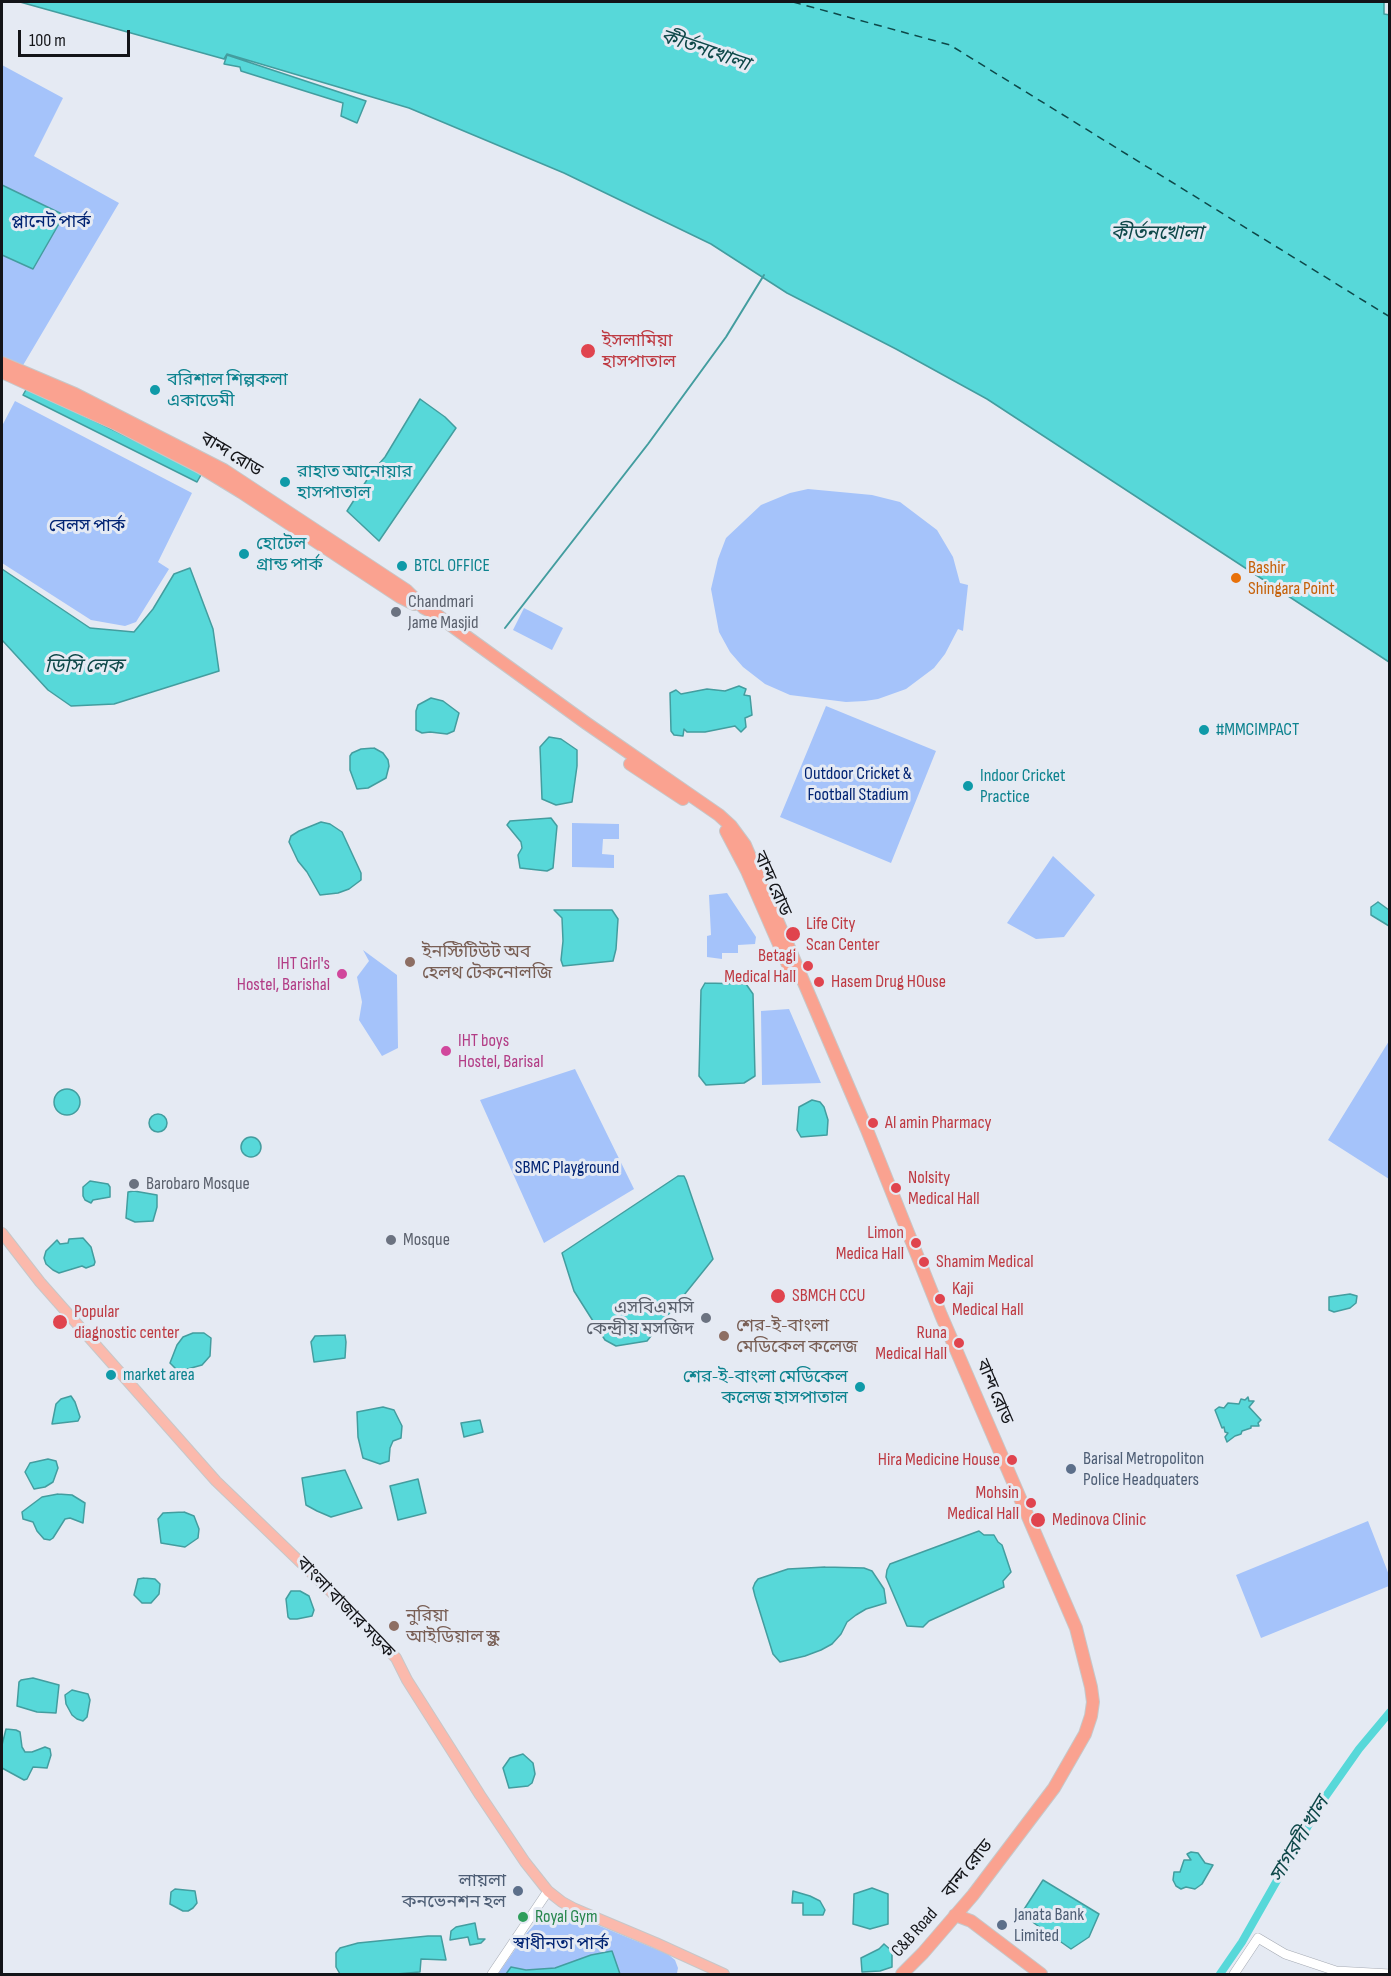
<!DOCTYPE html>
<html>
<head>
<meta charset="utf-8">
<style>
  body { margin:0 }
  #map { position:relative; width:1391px; height:1976px; overflow:hidden; background:#e5eaf3; font-family:"Sofia Sans Condensed",sans-serif }
  canvas { display:block }
  .frame { position:absolute; inset:0; border:3px solid #131418; pointer-events:none }
  .scale { position:absolute; left:18px; top:30px; width:112px; height:27px; box-sizing:border-box; border:3px solid #131418; border-top:0; padding-left:8px; font-size:18px; line-height:21px; white-space:nowrap; color:#131418; -webkit-text-stroke:4px #e5eaf3; paint-order:stroke }
</style>
</head>
<body>
<div id="map">
<canvas width="1391" height="1976"></canvas>
<div class="frame"></div>
<div class="scale">100 m</div>
</div>
<script>
const ctx = document.querySelector('canvas').getContext('2d');
ctx.lineJoin = 'round';
function fillPath(path, color) { ctx.fillStyle = color; ctx.fill(path, 'evenodd'); }
const toPath = rows => new Path2D(rows.map(r => 'M' + r).join(''));
function stroke(path, color, width, dash) { ctx.strokeStyle = color; ctx.lineWidth = width; ctx.lineCap = dash ? 'butt' : 'round'; ctx.setLineDash(dash || []); ctx.stroke(path); }
function label(font, color, halo, rows, align = 'center') {
  ctx.font = font + ' "Sofia Sans Condensed","Noto Sans Bengali",sans-serif'; ctx.lineWidth = 6; ctx.setLineDash([]); ctx.textBaseline = 'middle'; ctx.strokeStyle = halo; ctx.fillStyle = color; for (const [text, x, y, turn = 0] of rows) {
    ctx.save(); ctx.translate(x, y); ctx.rotate((+turn || 0) * Math.PI / 180); ctx.textAlign = isNaN(turn) ? turn : align; if (halo) ctx.strokeText(text, 0, 0); ctx.fillText(text, 0, 0); ctx.restore();
  }
}
fillPath(toPath([
  [2,65,63,98,34,156,119,203,22,367,2,358],
  [15,401,192,493,158,562,169,569,136,622,125,626,91,620,2,563,2,426],
  [808,489,872,495,900,502,937,530,953,557,960,583,968,585,963,631,958,629,945,654,934,668,906,689,878,699,865,701,846,702,790,695,765,684,743,667,730,652,719,632,711,589,718,559,726,538,761,505,790,493],
  [524,608,563,628,552,650,513,630],
  [826,706,936,751,891,863,780,817],
  [572,823,619,824,619,839,603,839,602,854,614,855,614,868,572,867],
  [1053,856,1095,895,1064,937,1036,939,1007,923],
  [727,893,756,937,755,944,738,945,738,953,722,953,722,959,707,957,707,936,711,935,709,895],
  [363,950,397,975,398,1048,382,1056,359,1020,362,1002,357,977,369,961],
  [789,1009,821,1083,762,1085,761,1011],
  [1389,1041,1390,1179,1389,1179,1328,1140],
  [575,1069,634,1189,544,1243,480,1100],
  [1368,1521,1389,1575,1389,1586,1261,1638,1236,1575],
  [561,1910,668,1954,675,1960,678,1968,677,1973,676,1974,498,1974,525,1935,535,1924,547,1915]
]), '#a5c3fa');
const water = toPath([
  [20,2,1384,2,1384,14,1390,15,1389,662,987,399,896,349,787,293,711,244,564,173,409,108,227,54,224,59,20,2],
  [227,55,366,101,357,123,341,116,343,103,241,71,240,67,224,64,227,55],
  [2,185,64,215,33,269,2,255,2,185],
  [27,388,202,473,197,482,23,395,27,388],
  [420,399,445,417,456,428,379,541,347,511,372,472,385,457,420,399],
  [190,568,213,629,219,671,114,704,71,706,48,690,2,640,2,569,90,628,134,632,153,609,174,574,190,568],
  [739,686,746,689,744,695,750,696,752,715,745,718,746,727,741,732,735,726,705,732,687,732,684,729,683,736,674,735,671,731,670,693,676,690,681,694,707,689,725,691,739,686],
  [431,698,443,701,459,713,454,731,447,734,430,732,422,733,416,730,416,711,418,705,431,698],
  [549,737,561,739,577,750,577,766,572,802,556,805,542,799,540,747,549,737],
  [374,748,383,753,388,760,389,766,386,778,368,788,357,789,350,770,350,756,352,753,361,749,374,748],
  [551,818,557,826,553,868,547,871,520,868,518,855,522,848,521,842,507,825,510,821,551,818],
  [321,822,330,824,342,832,361,873,361,880,349,889,338,893,320,895,307,872,298,861,289,842,291,836,299,831,321,822],
  [1378,902,1389,910,1389,926,1371,915,1371,907,1378,902],
  [554,910,612,910,618,919,616,949,613,961,563,966,561,960,563,941,562,918,554,910],
  [705,983,746,984,753,994,755,1076,744,1083,706,1085,699,1076,701,990,705,983],
  '54 1102a13 13 0 1 1 26 0a13 13 0 1 1-26 0Z',
  [812,1100,820,1102,824,1107,828,1120,827,1135,801,1137,797,1130,799,1107,812,1100],
  '149 1123a9 9 0 1 1 18 0a9 9 0 1 1-18 0Z',
  '241 1147a10 10 0 1 1 20 0a10 10 0 1 1-20 0Z',
  [678,1176,684,1176,686,1180,713,1259,647,1341,616,1346,605,1340,574,1291,562,1253,678,1176],
  [90,1181,108,1184,110,1187,110,1197,93,1200,91,1203,85,1200,83,1196,83,1187,90,1181],
  [134,1191,157,1195,157,1207,153,1221,135,1222,126,1218,128,1192,134,1191],
  [83,1238,91,1247,95,1262,94,1265,86,1268,82,1266,59,1273,53,1270,46,1264,44,1258,46,1251,57,1240,60,1244,68,1243,69,1239,83,1238],
  [1350,1294,1357,1296,1356,1303,1350,1308,1334,1312,1329,1310,1329,1297,1350,1294],
  [193,1333,204,1333,211,1338,210,1356,202,1365,184,1370,177,1370,170,1363,177,1345,183,1337,193,1333],
  [345,1335,346,1342,345,1358,314,1362,311,1342,315,1336,345,1335],
  [71,1396,75,1402,80,1417,78,1421,52,1424,56,1404,61,1399,71,1396],
  [1248,1397,1249,1401,1254,1401,1249,1407,1261,1420,1258,1423,1259,1426,1251,1426,1251,1428,1242,1431,1241,1434,1235,1436,1227,1442,1225,1437,1228,1433,1225,1432,1224,1427,1222,1428,1215,1410,1219,1407,1224,1408,1228,1403,1239,1404,1241,1399,1245,1400,1248,1397],
  [383,1407,394,1410,402,1426,401,1438,393,1441,390,1448,389,1461,380,1464,363,1458,358,1437,357,1412,383,1407],
  [480,1420,483,1432,464,1437,461,1423,480,1420],
  [48,1459,56,1461,58,1468,53,1482,45,1487,34,1489,25,1472,30,1463,48,1459],
  [345,1470,362,1508,331,1517,317,1511,306,1505,302,1478,345,1470],
  [418,1479,426,1513,398,1520,390,1486,418,1479],
  [58,1494,72,1495,85,1503,83,1523,70,1518,65,1519,53,1538,50,1540,44,1539,37,1531,33,1522,23,1519,22,1512,42,1497,58,1494],
  [184,1512,194,1516,199,1529,198,1538,185,1547,161,1543,158,1519,163,1513,184,1512],
  [979,1531,984,1535,994,1535,998,1542,1002,1545,1011,1572,1003,1581,1004,1587,929,1621,923,1627,907,1626,886,1577,887,1570,890,1564,979,1531],
  [825,1567,864,1568,872,1571,884,1589,886,1603,866,1609,856,1615,847,1622,841,1634,832,1644,821,1650,805,1656,780,1662,773,1654,755,1596,753,1588,755,1583,758,1579,788,1569,825,1567],
  [144,1578,155,1579,160,1584,159,1594,151,1603,142,1603,134,1595,138,1579,144,1578],
  [291,1591,300,1591,309,1596,314,1610,312,1616,297,1619,290,1619,288,1617,286,1599,291,1591],
  [33,1678,59,1685,56,1713,37,1712,17,1706,19,1682,21,1680,33,1678],
  [72,1690,88,1694,90,1700,87,1717,83,1721,77,1719,72,1715,66,1704,65,1695,72,1690],
  [6,1729,16,1730,20,1732,22,1747,25,1752,32,1752,45,1747,50,1749,51,1755,47,1768,33,1767,27,1779,24,1780,2,1768,2,1745,6,1729],
  [523,1754,533,1763,535,1774,532,1783,528,1786,509,1788,503,1768,510,1758,523,1754],
  [1191,1852,1198,1853,1205,1863,1213,1865,1202,1884,1195,1889,1186,1887,1181,1889,1176,1886,1173,1880,1174,1872,1180,1872,1184,1860,1191,1860,1187,1854,1191,1852],
  [1043,1880,1099,1914,1089,1937,1071,1949,1021,1914,1043,1880],
  [872,1888,888,1894,888,1924,870,1929,853,1924,854,1894,872,1888],
  [175,1889,195,1891,197,1903,193,1908,188,1911,183,1911,170,1904,171,1892,175,1889],
  [793,1891,810,1896,820,1901,825,1910,823,1915,803,1915,803,1903,792,1903,793,1891],
  [475,1923,478,1939,485,1939,481,1943,470,1945,468,1937,450,1940,451,1931,456,1927,475,1923],
  [428,1936,441,1936,446,1960,421,1959,420,1972,396,1974,340,1974,336,1967,336,1953,340,1948,358,1943,428,1936],
  [884,1944,892,1951,892,1967,880,1971,862,1972,861,1958,879,1949,884,1944],
  [612,1951,620,1974,506,1974,511,1967,526,1970,555,1968,591,1955,612,1951]
]);
fillPath(water, '#57d8d9');
stroke(water, '#439d9f', 1.5);
stroke(toPath([
  [505,628,648,444,726,337,764,275]
]), '#439d9f', 2);
stroke(toPath([
  [1220,1974,1242,1942,1321,1803,1359,1749,1390,1712]
]), '#57d8d9', 8);
stroke(toPath([
  [793,2,950,45,1390,317]
]), '#0e4849', 1.5, [8, 6]);
const tertiary = toPath([
  [492,1974,548,1891],
  [1234,1974,1258,1938,1285,1954,1336,1971,1390,1974]
]);
const primary = toPath([
  [2,1233,40,1282,216,1481,349,1609,396,1658,407,1680,480,1795,525,1862,548,1891,562,1902,573,1908,656,1943,724,1974]
]);
const trunk = toPath([
  [2,363,75,394,224,470,406,590,424,608,434,613,586,723,719,815,731,826,745,845,867,1130,941,1315,1076,1628,1091,1687,1093,1702,1091,1716,1085,1734,1054,1788,973,1895,923,1953,902,1974],
  [2,372,116,424,200,467,241,492,400,597,414,604],
  [630,764,683,799],
  [726,831,747,871,788,965],
  [955,1915,971,1921,1041,1974]
]);
stroke(tertiary, '#a5aab3', 10);
stroke(primary, '#c6c7c8', 12);
stroke(trunk, '#c6c7c8', 14);
stroke(tertiary, '#fff', 9);
stroke(primary, '#fbb9ac', 10);
stroke(trunk, '#faa290', 12);
for (const [x, y, r, color] of [
  [588,351,8,"#e0444e"],
  [155,390,6,"#0f9aa8"],
  [285,482,6,"#0f9aa8"],
  [244,554,6,"#0f9aa8"],
  [402,566,6,"#0f9aa8"],
  [1236,578,6,"#e8710a"],
  [396,612,6,"#6b7280"],
  [1204,730,6,"#0f9aa8"],
  [968,786,6,"#0f9aa8"],
  [793,934,8,"#e0444e"],
  [410,962,6,"#8d6e63"],
  [808,966,6,"#e0444e"],
  [342,974,6,"#d1479c"],
  [819,982,6,"#e0444e"],
  [446,1051,6,"#d1479c"],
  [873,1123,6,"#e0444e"],
  [134,1184,6,"#6b7280"],
  [896,1188,6,"#e0444e"],
  [391,1240,6,"#6b7280"],
  [916,1243,6,"#e0444e"],
  [924,1262,6,"#e0444e"],
  [778,1296,8,"#e0444e"],
  [940,1299,6,"#e0444e"],
  [706,1318,6,"#6b7280"],
  [60,1322,8,"#e0444e"],
  [724,1336,6,"#8d6e63"],
  [959,1343,6,"#e0444e"],
  [111,1375,6,"#0f9aa8"],
  [860,1387,6,"#0f9aa8"],
  [1012,1460,6,"#e0444e"],
  [1071,1469,6,"#5c6f8a"],
  [1031,1503,6,"#e0444e"],
  [1038,1520,8,"#e0444e"],
  [394,1626,6,"#8d6e63"],
  [518,1891,6,"#5c6f8a"],
  [523,1917,6,"#2e9e5b"],
  [1002,1925,6,"#5c6f8a"]
]) { const dot = new Path2D(); dot.arc(x, y, r, 0, 2 * Math.PI); ctx.fillStyle = color; ctx.fill(dot); stroke(dot, '#e5eaf3', 2); }
label('18px', '#002373', '#e5eaf3', [
  ["প্লানেট পার্ক",51,222],
  ["বেলস পার্ক",87,526],
  ["Outdoor Cricket &",858,774],
  ["Football Stadium",858,795],
  ["SBMC Playground",567,1168],
  ["স্বাধীনতা পার্ক",561,1944]
]);
label('18px', '#be3a42', '#e5eaf3', [
  ["ইসলামিয়া",602,341],
  ["হাসপাতাল",602,362],
  ["Life City",806,924],
  ["Scan Center",806,945],
  ["Betagi",796,956,"right"],
  ["Medical Hall",796,977,"right"],
  ["Hasem Drug HOuse",831,982],
  ["Al amin Pharmacy",885,1123],
  ["Nolsity",908,1178],
  ["Medical Hall",908,1199],
  ["Limon",904,1233,"right"],
  ["Medica Hall",904,1254,"right"],
  ["Shamim Medical",936,1262],
  ["Kaji",952,1289],
  ["Medical Hall",952,1310],
  ["SBMCH CCU",792,1296],
  ["Popular",74,1312],
  ["diagnostic center",74,1333],
  ["Runa",947,1333,"right"],
  ["Medical Hall",947,1354,"right"],
  ["Hira Medicine House",1000,1460,"right"],
  ["Mohsin",1019,1493,"right"],
  ["Medical Hall",1019,1514,"right"],
  ["Medinova Clinic",1052,1520]
], 'left');
label('18px', '#0d838f', '#e5eaf3', [
  ["বরিশাল শিল্পকলা",167,380],
  ["একাডেমী",167,401],
  ["রাহাত আনোয়ার",297,472],
  ["হাসপাতাল",297,493],
  ["হোটেল",256,544],
  ["গ্রান্ড পার্ক",256,565],
  ["BTCL OFFICE",414,566],
  ["#MMCIMPACT",1216,730],
  ["Indoor Cricket",980,776],
  ["Practice",980,797],
  ["market area",123,1375],
  ["শের-ই-বাংলা মেডিকেল",848,1377,"right"],
  ["কলেজ হাসপাতাল",848,1398,"right"]
], 'left');
label('18px', '#131418', '#e5eaf3', [
  ["বান্দ রোড",231,455,31],
  ["বান্দ রোড",772,884,66],
  ["বান্দ রোড",994,1392,67],
  ["বাংলা বাজার সড়ক",345,1608,46],
  ["বান্দ রোড",968,1869,-51],
  ["C&B Road",915,1933,-48]
]);
label('18px', '#c56008', '#e5eaf3', [
  ["Bashir",1248,568],
  ["Shingara Point",1248,589]
], 'left');
label('18px', '#5b616d', '#e5eaf3', [
  ["Chandmari",408,602],
  ["Jame Masjid",408,623],
  ["Barobaro Mosque",146,1184],
  ["Mosque",403,1240],
  ["এসবিএমসি",694,1308,"right"],
  ["কেন্দ্রীয় মসজিদ",694,1329,"right"]
], 'left');
label('18px', '#785e54', '#e5eaf3', [
  ["ইনস্টিটিউট অব",422,952],
  ["হেলথ টেকনোলজি",422,973],
  ["শের-ই-বাংলা",736,1326],
  ["মেডিকেল কলেজ",736,1347],
  ["নুরিয়া",406,1616],
  ["আইডিয়াল স্কুল",406,1637]
], 'left');
label('18px', '#b23c85', '#e5eaf3', [
  ["IHT Girl's",330,964],
  ["Hostel, Barishal",330,985],
  ["IHT boys",458,1041,"left"],
  ["Hostel, Barisal",458,1062,"left"]
], 'right');
label('18px', '#4e5e75', '#e5eaf3', [
  ["Barisal Metropoliton",1083,1459],
  ["Police Headquaters",1083,1480],
  ["লায়লা",506,1881,"right"],
  ["কনভেনশন হল",506,1902,"right"],
  ["Janata Bank",1014,1915],
  ["Limited",1014,1936]
], 'left');
label('18px', '#27864d', '#e5eaf3', [
  ["Royal Gym",535,1917]
], 'left');
label('italic 20px', '#0e4849', '#e5eaf3', [
  ["কীর্তনখোলা",705,51,19],
  ["কীর্তনখোলা",1157,234],
  ["ডিসি লেক",84,667],
  ["সাগরদী খাল",1300,1840,-59]
]);
</script>
</body>
</html>
